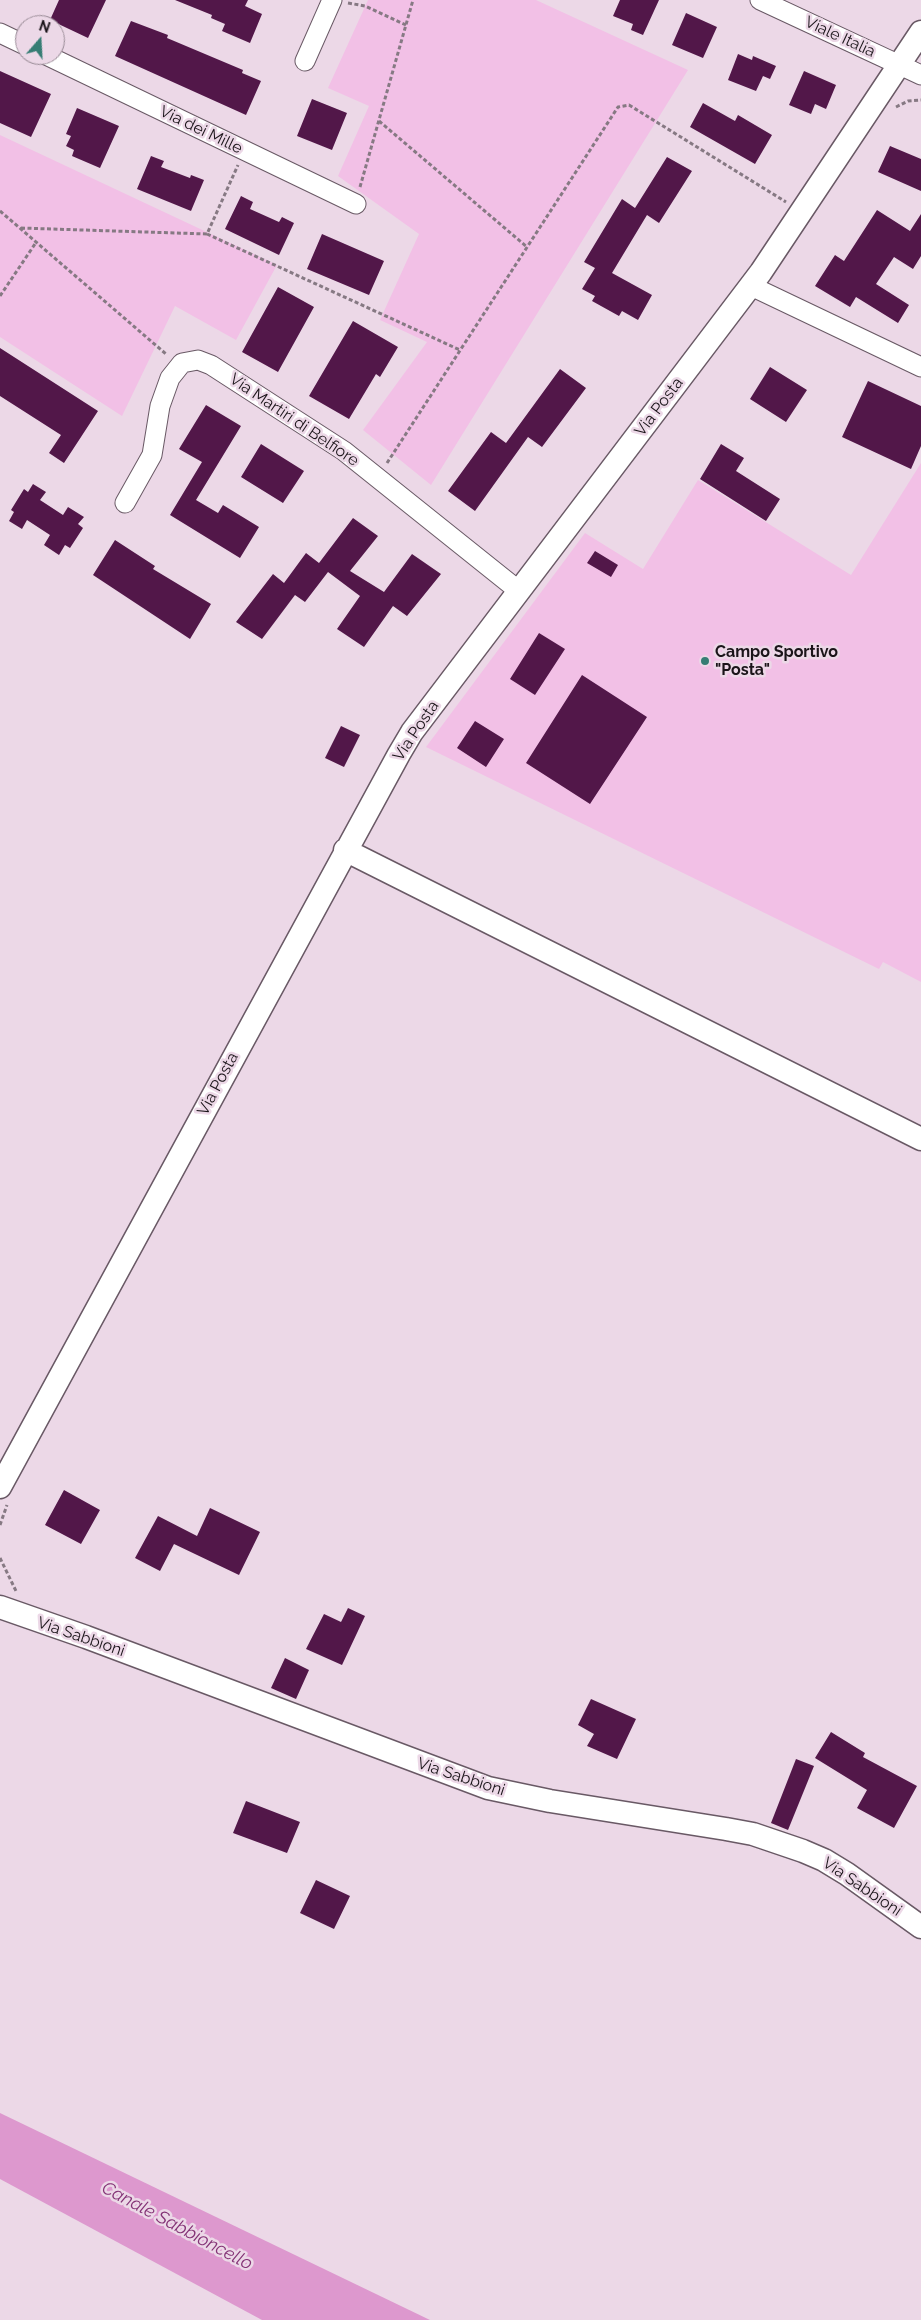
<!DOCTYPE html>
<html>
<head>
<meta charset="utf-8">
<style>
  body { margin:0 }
  #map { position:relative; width:921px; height:2320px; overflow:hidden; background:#ecd8e7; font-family:Raleway,sans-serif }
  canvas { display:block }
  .north { position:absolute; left:15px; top:15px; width:50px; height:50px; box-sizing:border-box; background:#ecd8e7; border:1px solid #988a95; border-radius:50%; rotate:19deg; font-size:14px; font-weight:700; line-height:20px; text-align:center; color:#1a1419 }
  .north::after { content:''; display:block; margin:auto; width:18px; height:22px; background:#367d74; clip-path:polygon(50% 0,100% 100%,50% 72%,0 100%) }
</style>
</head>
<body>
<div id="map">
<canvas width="921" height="2320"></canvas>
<div class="north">N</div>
</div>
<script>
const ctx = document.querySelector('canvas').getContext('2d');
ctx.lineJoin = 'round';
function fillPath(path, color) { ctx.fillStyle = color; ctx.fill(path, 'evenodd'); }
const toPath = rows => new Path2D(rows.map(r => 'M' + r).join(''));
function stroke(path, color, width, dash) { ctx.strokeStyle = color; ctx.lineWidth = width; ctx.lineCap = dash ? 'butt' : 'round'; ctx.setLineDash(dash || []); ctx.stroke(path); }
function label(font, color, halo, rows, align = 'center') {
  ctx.font = font + ' Raleway,sans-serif'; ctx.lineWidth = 5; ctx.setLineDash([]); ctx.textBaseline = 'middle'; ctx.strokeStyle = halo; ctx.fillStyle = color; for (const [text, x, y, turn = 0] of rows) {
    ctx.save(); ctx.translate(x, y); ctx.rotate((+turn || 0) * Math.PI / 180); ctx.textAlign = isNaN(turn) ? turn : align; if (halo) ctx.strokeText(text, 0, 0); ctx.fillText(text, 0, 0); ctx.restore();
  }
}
fillPath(toPath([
  [368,0,536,0,688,70,431,485,363,430,427,342,380,320,419,234,338,176,369,106,328,88],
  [0,135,277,265,236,340,175,306,122,416,0,337],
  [921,463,921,982,883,962,879,969,426,747,585,533,643,569,698,480,851,575]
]), '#f2c0e6');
fillPath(toPath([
  [0,2113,430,2320,262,2320,0,2179]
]), '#dd98ce');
fillPath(toPath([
  [59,0,106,0,88,38,50,20],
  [175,0,248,0,245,6,262,14,250,43,222,31,225,24,211,18,212,15],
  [620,0,659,0,643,35,631,30,633,24,613,16],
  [686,13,717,27,703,58,672,45],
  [131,21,168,35,167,38,243,70,242,73,261,81,246,115,115,56],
  [738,54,752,60,753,56,776,66,770,79,763,76,756,91,728,80],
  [0,71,51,94,31,137,0,123],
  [804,71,836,85,826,109,815,104,811,114,789,105],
  [312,99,347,113,332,150,297,136],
  [703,103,735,121,738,115,772,135,755,164,690,127],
  [77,108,119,126,100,168,72,156,74,150,66,146,71,136,66,134],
  [890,146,921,159,921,191,878,172],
  [151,156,164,161,161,167,190,178,191,175,204,180,191,211,137,189],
  [667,157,692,171,659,223,647,215,612,273,652,295,638,320,622,311,619,316,592,301,595,296,582,289,595,268,584,262,622,199,635,208],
  [241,196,253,202,250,209,279,222,282,217,294,223,279,255,225,229],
  [877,210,910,231,921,214,921,256,913,269,894,257,876,284,909,305,898,323,856,297,850,307,815,286,835,255,844,261],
  [322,234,384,261,369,295,307,269],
  [278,287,314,307,278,372,242,352],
  [353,321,398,347,380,377,376,374,349,419,309,396],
  [0,348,98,411,64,463,49,453,61,435,0,396],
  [770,367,807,390,786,422,750,399],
  [560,369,586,388,542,447,528,437,475,511,448,491,491,432,506,443],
  [868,381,921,406,921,446,911,469,842,437],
  [206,405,241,426,196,500,218,513,223,505,259,527,240,558,170,515,202,462,179,449],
  [261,444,304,471,283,503,241,477],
  [721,444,744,458,736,471,780,499,766,521,700,479],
  [33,484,46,492,40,500,63,515,68,507,84,517,78,524,83,528,70,548,65,545,59,555,44,545,50,535,27,520,22,529,9,521,14,512,11,510,24,489,28,492],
  [353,518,378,536,350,571,384,592,412,554,441,574,407,616,393,606,364,647,337,629,360,596,328,572,305,602,295,595,262,639,236,622,273,574,284,583,306,553,319,563],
  [115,540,155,566,153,569,211,604,190,639,93,575],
  [595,551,618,565,611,577,587,563],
  [539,633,565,649,535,695,510,679],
  [582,675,647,717,590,804,526,763],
  [475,721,504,739,486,767,457,748],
  [341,726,360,735,344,767,325,758],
  [64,1490,100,1510,81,1544,45,1525],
  [210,1508,260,1532,239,1575,174,1544,160,1571,135,1558,158,1516,197,1536],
  [348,1608,365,1616,342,1665,306,1649,324,1614,341,1622],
  [285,1658,309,1670,296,1699,271,1688],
  [591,1699,636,1719,617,1759,587,1746,594,1734,578,1725],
  [831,1732,865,1753,863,1757,917,1786,894,1828,857,1808,867,1790,815,1758],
  [796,1759,814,1766,788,1830,771,1823],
  [246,1801,300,1822,287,1853,233,1833],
  [316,1880,350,1896,334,1929,300,1913]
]), '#521749');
const minor = toPath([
  [760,0,921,75],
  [0,33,25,45],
  [46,55,356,204],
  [305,61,332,0],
  [751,286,921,367],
  [125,503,152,455,160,406,170,378,182,363,198,360,211,365,344,451,519,591]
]);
const tertiary = toPath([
  [345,850,921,1139],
  [0,1487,399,754,412,732,761,272,921,32],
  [0,1607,86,1637,488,1788,550,1801,726,1829,753,1834,803,1851,824,1860,847,1874,921,1927]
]);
stroke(minor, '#695965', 21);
stroke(tertiary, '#695965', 25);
stroke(toPath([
  [348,3,365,6,406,25],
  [896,107,908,101,921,100],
  [379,121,527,247],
  [360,187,413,0],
  [0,211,166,354],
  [21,228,207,234,238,165],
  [207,234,460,350],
  [0,296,37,241],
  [387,463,618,107,629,105,786,202],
  [0,1525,7,1505],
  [0,1558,16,1591]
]), '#867983', 3, [4, 2.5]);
stroke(minor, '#fff', 19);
stroke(tertiary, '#fff', 22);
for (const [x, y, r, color] of [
  [705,661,5,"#367d74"]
]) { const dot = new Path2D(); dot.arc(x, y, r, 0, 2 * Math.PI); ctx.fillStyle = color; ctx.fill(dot); stroke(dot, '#ecd8e7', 2); }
label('16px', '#1a1419', '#ecd8e7', [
  ["Viale Italia",840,37,25],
  ["Via dei Mille",201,130,26],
  ["Via Posta",659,407,-53],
  ["Via Martiri di Belfiore",294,420,34],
  ["Via Posta",416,731,-56],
  ["Via Posta",218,1084,-62],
  ["Via Sabbioni",81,1637,19],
  ["Via Sabbioni",461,1777,18],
  ["Via Sabbioni",862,1887,34]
]);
label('bold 16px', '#1a1419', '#ecd8e7', [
  ["Campo Sportivo",715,652],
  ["\"Posta\"",715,670]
], 'left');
label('italic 18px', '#843376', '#ecd8e7', [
  ["Canale Sabbioncello",177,2226,28]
]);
</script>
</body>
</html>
